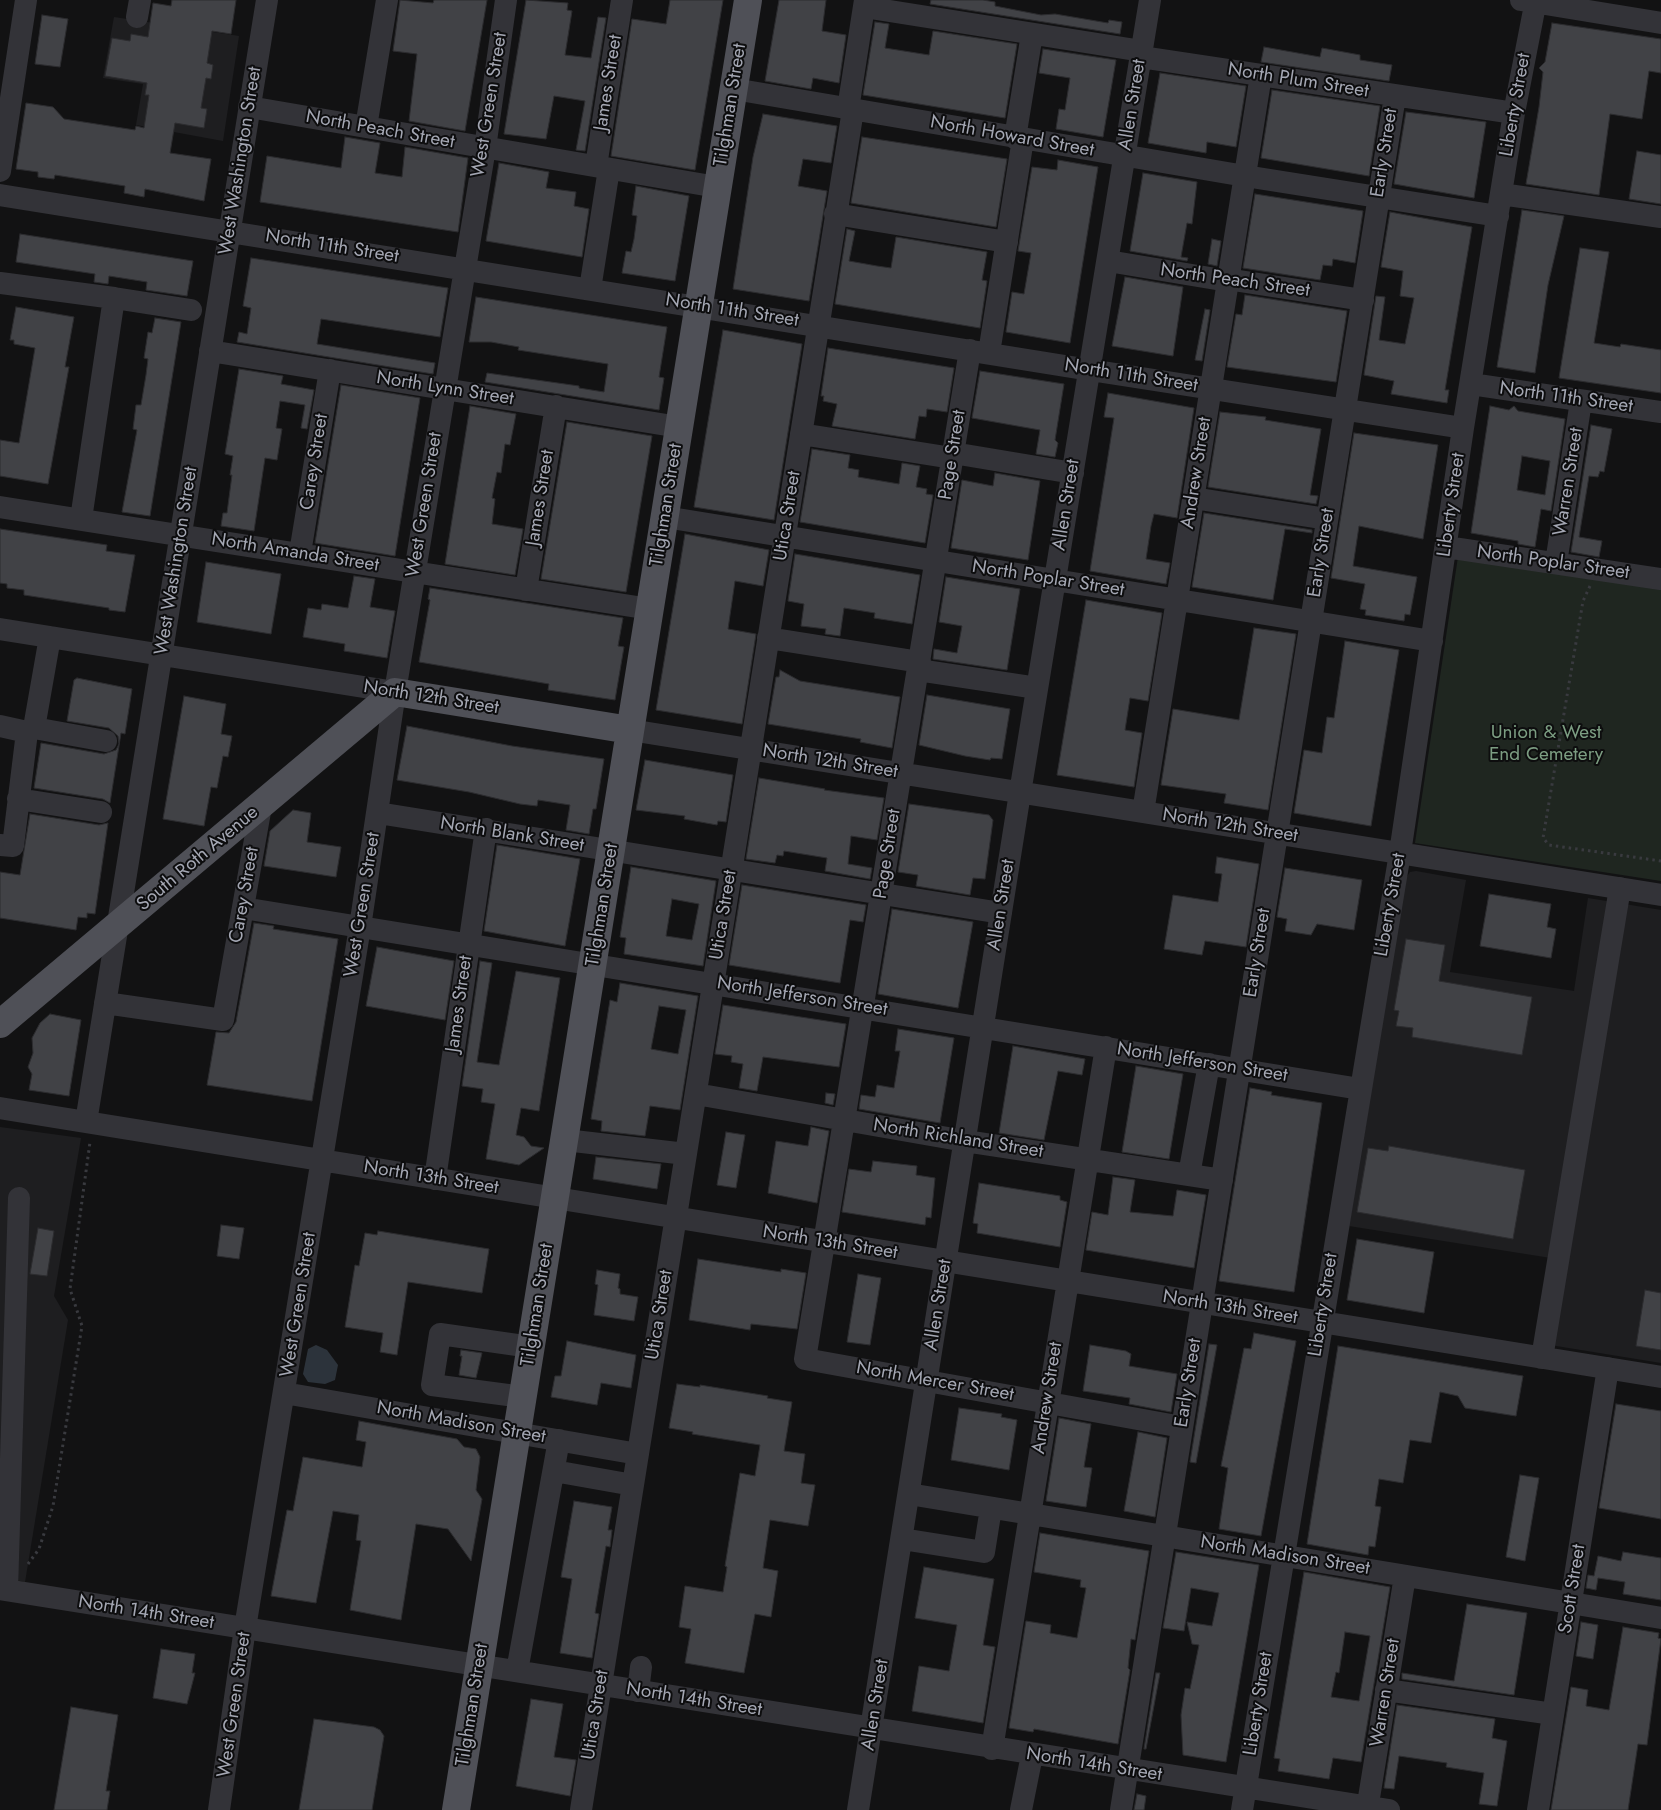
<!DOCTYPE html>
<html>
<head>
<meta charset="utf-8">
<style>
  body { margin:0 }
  canvas { display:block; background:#121213 }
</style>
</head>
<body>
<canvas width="1661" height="1810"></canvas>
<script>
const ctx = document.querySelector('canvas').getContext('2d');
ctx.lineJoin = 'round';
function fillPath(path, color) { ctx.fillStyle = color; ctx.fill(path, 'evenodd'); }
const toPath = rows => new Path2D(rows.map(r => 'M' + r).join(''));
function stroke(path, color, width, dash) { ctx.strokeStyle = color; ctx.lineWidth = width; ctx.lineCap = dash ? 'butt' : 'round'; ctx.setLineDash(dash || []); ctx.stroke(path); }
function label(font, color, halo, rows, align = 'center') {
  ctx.font = font + ' Jost,sans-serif'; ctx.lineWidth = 4; ctx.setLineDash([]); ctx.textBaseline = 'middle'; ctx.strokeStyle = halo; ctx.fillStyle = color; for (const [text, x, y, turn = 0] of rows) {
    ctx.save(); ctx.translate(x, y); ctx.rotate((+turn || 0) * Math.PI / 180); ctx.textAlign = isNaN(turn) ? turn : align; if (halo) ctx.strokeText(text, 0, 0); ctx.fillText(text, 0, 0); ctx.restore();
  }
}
fillPath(toPath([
  [114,17,239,36,223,141,136,125,143,84,103,78],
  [1416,871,1466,880,1450,972,1574,991,1588,898,1661,910,1661,1363,1538,1343,1551,1258,1349,1226,1406,878,1410,872],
  [0,1127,81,1138,54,1296,68,1320,25,1582,0,1577]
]), '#1e1e20');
fillPath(toPath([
  [1458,557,1661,587,1661,881,1415,843]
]), '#1f2620');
fillPath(toPath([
  [316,1345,327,1350,338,1365,335,1380,325,1384,308,1382,303,1374,308,1349]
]), '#2c333b');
const building = toPath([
  [172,0,236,0,231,34,212,31,207,63,213,65,211,79,206,78,201,108,207,109,204,128,175,123,170,153,211,159,204,201,145,189,144,197,124,193,125,186,55,175,54,179,38,177,38,172,16,169,26,103,53,107,64,119,135,130,136,126,144,128,149,95,145,95,147,83,105,76,112,38,130,41,131,34,148,37,153,3,171,6,172,0],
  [400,0,433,3,434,0,487,0,465,131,409,121,417,54,393,51,400,0],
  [526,0,568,3,567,10,572,11,565,55,591,58,598,17,606,18,585,151,576,150,585,101,554,96,546,139,504,134,526,0],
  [670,0,723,0,695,170,611,156,632,19,666,24,670,0],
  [779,0,826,0,822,31,846,35,839,83,813,78,811,89,765,81,779,0],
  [931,0,983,0,995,2,995,6,1041,15,1055,14,1108,23,1109,20,1122,22,1120,34,930,4,931,0],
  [42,15,68,19,60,67,35,64,42,15],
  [875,22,889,24,885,48,929,55,933,31,1017,44,1005,118,863,95,875,22],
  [1552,23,1661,39,1661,73,1649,71,1642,119,1610,114,1599,195,1526,184,1539,107,1543,72,1539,68,1545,62,1552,23],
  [1264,47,1320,57,1322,48,1360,55,1360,60,1392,65,1389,81,1261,62,1264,47],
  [1043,49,1116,60,1103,137,1056,129,1059,109,1065,110,1070,78,1039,73,1043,49],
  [1160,73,1246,86,1236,147,1207,142,1206,153,1148,143,1160,73],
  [1272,90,1380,106,1369,176,1261,158,1272,90],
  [1406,112,1486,122,1474,198,1394,184,1406,112],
  [763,114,837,126,831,163,803,159,798,186,827,191,809,301,733,289,753,157,763,114],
  [345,137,380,143,375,173,402,177,405,147,468,158,458,232,260,202,267,156,341,168,345,137],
  [862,137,1007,159,996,227,851,203,862,137],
  [1637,151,1661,155,1661,204,1629,199,1637,151],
  [1058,160,1098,167,1070,343,1006,332,1012,292,1024,294,1031,253,1018,251,1032,167,1057,170,1058,160],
  [499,163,549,172,546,188,576,192,574,206,589,209,582,257,486,241,499,163],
  [1143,173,1197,182,1192,224,1187,223,1181,257,1188,258,1187,261,1130,251,1143,173],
  [636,186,689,196,675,281,622,273,626,251,631,252,634,239,637,216,632,215,636,186],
  [1255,194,1363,211,1355,263,1333,259,1332,266,1323,265,1320,280,1243,268,1255,194],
  [1522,210,1564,216,1548,285,1535,373,1497,367,1522,210],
  [1390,212,1472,227,1445,390,1449,390,1447,403,1391,394,1394,381,1364,375,1376,296,1385,297,1379,340,1405,344,1414,298,1400,296,1403,271,1381,267,1390,212],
  [847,229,855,231,849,261,877,266,891,268,896,237,987,252,982,280,987,281,980,328,835,304,847,229],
  [20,234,193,261,187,296,146,290,147,282,109,276,108,284,94,282,95,274,16,262,20,234],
  [1212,239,1221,241,1217,266,1208,264,1212,239],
  [1580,248,1609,252,1594,343,1620,347,1621,344,1661,350,1661,393,1559,378,1580,248],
  [251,258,448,288,440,337,321,319,317,344,435,363,433,374,237,342,239,332,247,334,251,308,243,306,251,258],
  [1125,277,1183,287,1173,356,1112,346,1125,277],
  [1245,295,1347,311,1336,382,1227,367,1236,314,1242,315,1245,295],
  [476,297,667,327,659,377,664,378,659,410,485,382,487,373,579,386,579,388,604,392,608,364,518,350,519,347,491,342,469,342,476,297],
  [16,307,74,317,65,367,69,367,48,484,0,476,0,440,19,443,35,348,14,344,14,340,10,340,16,307],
  [1205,309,1210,310,1202,361,1195,360,1205,309],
  [155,318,181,322,150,516,122,512,137,430,133,429,136,405,141,405,146,375,148,359,144,358,148,332,152,333,155,318],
  [723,330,802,344,774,520,694,507,723,330],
  [828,348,954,368,947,412,927,409,926,417,919,416,915,439,832,426,837,404,823,401,824,396,821,396,828,348],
  [239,369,283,376,281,384,314,390,307,429,301,428,305,405,280,401,276,428,282,429,277,460,265,458,254,531,221,526,223,513,227,513,232,475,230,475,233,456,225,454,239,369],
  [980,371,1064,384,1055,440,1058,443,1055,457,1036,454,1040,430,972,418,980,371],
  [341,385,420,398,395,556,315,543,341,385],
  [1108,393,1194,408,1177,518,1154,514,1151,526,1146,559,1170,563,1166,584,1090,571,1114,418,1104,417,1108,393],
  [470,406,516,414,510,445,505,444,501,473,497,472,492,498,495,499,492,524,523,529,515,575,445,564,470,406],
  [1490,406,1509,410,1514,406,1518,411,1565,419,1551,511,1541,509,1535,547,1518,544,1518,541,1471,533,1490,406],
  [1522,456,1550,461,1545,495,1517,490,1522,456],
  [1220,412,1266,417,1265,420,1321,429,1310,495,1318,496,1316,504,1208,487,1220,412],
  [567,422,652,436,626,592,541,579,567,422],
  [1591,425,1612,429,1604,472,1600,471,1598,477,1589,476,1579,537,1602,541,1599,557,1571,552,1591,425],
  [1354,433,1438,445,1423,539,1359,526,1353,566,1417,577,1410,615,1405,614,1404,621,1365,615,1366,610,1360,609,1365,584,1331,578,1354,433],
  [812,449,850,455,848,468,859,470,858,477,899,484,902,463,920,466,916,487,927,489,926,494,933,495,925,543,800,522,812,449],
  [995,473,1040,481,1028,560,951,548,962,480,993,486,995,473],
  [1204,513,1312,530,1312,533,1285,529,1273,600,1192,587,1204,513],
  [0,529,107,545,106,551,135,555,125,612,109,610,109,608,24,595,24,590,7,588,7,584,0,583,0,529],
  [685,534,769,550,763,586,735,581,728,629,756,634,742,724,656,710,685,534],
  [795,554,920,575,912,624,874,618,875,613,844,608,840,636,825,634,826,629,801,626,804,604,788,601,795,554],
  [206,562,281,574,271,634,197,622,206,562],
  [354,576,375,579,370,607,395,611,387,658,344,651,345,644,303,637,308,608,321,610,322,604,348,608,354,576],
  [946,577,1020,589,1007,670,933,659,934,649,957,653,962,626,939,622,946,577],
  [430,588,623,618,618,646,624,647,615,700,548,690,549,684,419,662,430,600,428,599,430,588],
  [1086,600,1162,613,1148,701,1130,698,1125,730,1142,733,1134,787,1057,775,1086,600],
  [1254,628,1296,634,1268,810,1224,803,1226,794,1161,785,1173,709,1239,720,1254,628],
  [1345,641,1399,650,1371,826,1294,813,1304,750,1322,753,1327,717,1334,718,1345,641],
  [780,670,800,681,900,697,892,748,860,742,861,739,768,724,776,677,779,677,780,670],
  [77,678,132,689,125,734,121,733,110,803,103,799,34,788,41,743,104,754,116,750,119,744,118,736,109,728,67,721,74,680,77,678],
  [927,695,1010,709,1002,759,991,758,990,760,965,756,919,745,927,695],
  [184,696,226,704,221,734,232,736,228,757,223,756,217,788,211,787,204,826,163,819,184,696],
  [407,726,512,746,604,759,596,809,593,809,589,834,566,830,570,805,538,800,537,806,520,804,469,792,397,780,407,726],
  [645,760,733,775,726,822,718,821,717,825,684,819,685,816,636,810,645,760],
  [759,778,825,789,824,790,884,798,877,840,851,836,848,864,872,868,870,879,825,871,827,858,784,851,783,856,777,855,775,863,746,859,759,778],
  [909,804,989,815,993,820,985,879,973,878,970,895,916,886,918,875,898,872,909,804],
  [293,810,311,813,307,842,341,847,336,877,264,866,270,831,293,810],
  [30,814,99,825,108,823,95,914,87,913,87,918,78,917,76,930,0,918,0,872,20,875,30,814],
  [497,845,580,859,565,946,484,931,497,845],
  [1217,857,1259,864,1246,947,1205,941,1202,955,1164,949,1173,895,1218,902,1222,874,1215,873,1217,857],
  [631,867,716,881,703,966,624,954,626,938,620,937,631,867],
  [672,899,699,904,692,940,666,936,672,899],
  [1285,868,1362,880,1354,930,1317,924,1311,935,1285,931,1287,919,1277,917,1285,868],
  [742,885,866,905,863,922,850,920,840,983,729,965,742,885],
  [1489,894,1551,904,1547,927,1556,929,1551,958,1480,946,1489,894],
  [892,909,973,922,958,1008,878,994,892,909],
  [254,923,274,926,273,929,338,939,312,1101,207,1085,216,1032,229,1033,236,1022,254,923],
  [1406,939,1445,945,1439,981,1532,997,1522,1055,1412,1037,1413,1028,1396,1026,1399,1011,1394,1010,1406,939],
  [377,947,454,961,445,1020,366,1006,377,947],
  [480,961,492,963,477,1062,499,1065,516,971,560,978,539,1111,521,1108,516,1135,524,1137,531,1146,544,1148,519,1165,486,1159,495,1104,481,1102,483,1089,462,1086,480,961],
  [620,983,698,996,680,1110,650,1106,645,1136,601,1131,602,1121,591,1119,610,1000,617,1002,620,983],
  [659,1006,686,1010,678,1054,651,1049,659,1006],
  [723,1005,846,1024,839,1067,763,1057,757,1091,739,1088,743,1064,731,1062,732,1056,715,1054,723,1005],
  [50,1014,81,1020,69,1096,29,1090,32,1074,28,1067,33,1053,32,1038,40,1023,50,1014],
  [898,1029,954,1038,940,1123,859,1109,861,1095,875,1097,877,1085,894,1088,900,1051,895,1051,898,1029],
  [1013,1046,1085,1059,1082,1075,1058,1071,1044,1140,999,1133,1013,1046],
  [1136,1066,1183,1074,1169,1159,1122,1152,1136,1066],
  [1250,1088,1272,1092,1271,1095,1322,1103,1294,1292,1219,1281,1250,1088],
  [826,1093,835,1094,833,1105,825,1103,826,1093],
  [811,1127,829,1131,817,1203,768,1193,776,1141,808,1146,811,1127],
  [726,1132,745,1135,736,1188,717,1185,726,1132],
  [1389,1146,1525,1170,1513,1239,1357,1212,1368,1148,1388,1151,1389,1146],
  [596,1157,661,1164,657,1189,593,1179,596,1157],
  [873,1161,917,1166,916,1175,935,1178,931,1218,926,1217,925,1225,842,1212,849,1169,871,1172,873,1161],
  [1113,1177,1135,1180,1130,1212,1173,1216,1177,1190,1206,1195,1194,1268,1086,1250,1092,1212,1108,1215,1113,1177],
  [979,1183,1060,1196,1060,1200,1067,1202,1060,1247,977,1233,978,1224,973,1223,979,1183],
  [221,1225,244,1228,239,1259,217,1256,221,1225],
  [38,1228,54,1231,47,1276,30,1274,38,1228],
  [378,1231,489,1249,482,1293,408,1282,397,1355,380,1352,383,1333,345,1327,355,1265,359,1266,365,1233,377,1235,378,1231],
  [1357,1239,1434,1252,1424,1313,1347,1300,1357,1239],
  [698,1259,781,1272,781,1269,806,1273,797,1329,751,1324,750,1330,689,1320,698,1259],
  [597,1270,620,1274,618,1288,620,1289,620,1294,638,1297,634,1321,594,1315,598,1285,595,1284,597,1270],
  [858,1274,881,1278,870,1345,847,1342,858,1274],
  [1645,1290,1661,1293,1661,1350,1636,1346,1645,1290],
  [1254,1333,1296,1341,1261,1536,1219,1529,1228,1468,1221,1466,1244,1348,1251,1349,1254,1333],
  [567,1341,636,1355,631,1388,601,1383,597,1405,551,1397,555,1376,561,1376,567,1341],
  [1209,1344,1217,1345,1196,1463,1190,1462,1209,1344],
  [1090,1345,1126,1351,1131,1354,1129,1366,1177,1374,1171,1412,1129,1404,1130,1398,1083,1391,1090,1345],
  [1338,1346,1523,1376,1516,1416,1465,1408,1458,1396,1440,1392,1431,1443,1410,1440,1403,1483,1379,1479,1375,1506,1381,1507,1375,1547,1369,1546,1368,1555,1307,1544,1338,1346],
  [461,1350,482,1353,476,1378,459,1375,462,1356,460,1356,461,1350],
  [677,1384,700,1387,700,1385,768,1396,767,1398,792,1402,784,1451,805,1454,801,1483,815,1485,808,1526,770,1520,763,1568,778,1571,771,1617,755,1614,744,1673,685,1663,691,1629,679,1627,685,1586,723,1592,727,1567,725,1566,740,1473,755,1476,760,1445,692,1434,693,1432,669,1428,677,1384],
  [1616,1404,1661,1411,1661,1519,1599,1508,1616,1404],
  [959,1408,1002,1414,1001,1417,1017,1420,1009,1470,951,1460,959,1408],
  [1059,1418,1091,1424,1084,1467,1092,1468,1086,1507,1046,1501,1059,1418],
  [359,1421,457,1439,464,1447,476,1449,480,1457,476,1490,482,1499,471,1561,448,1529,416,1524,401,1620,350,1610,361,1541,356,1540,359,1515,333,1511,316,1603,271,1596,287,1510,293,1511,303,1457,362,1467,366,1442,356,1440,359,1421],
  [1138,1432,1167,1438,1155,1517,1124,1511,1138,1432],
  [1520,1475,1539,1478,1525,1561,1506,1557,1520,1475],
  [574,1501,612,1507,608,1530,612,1530,610,1547,606,1546,595,1613,599,1614,592,1658,560,1653,572,1579,561,1577,574,1501],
  [1040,1533,1149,1551,1135,1640,1131,1639,1128,1668,1130,1670,1118,1744,1034,1729,1033,1732,1009,1728,1026,1621,1051,1625,1050,1633,1077,1638,1086,1588,1080,1587,1081,1580,1034,1572,1040,1533],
  [1176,1552,1259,1565,1226,1762,1183,1755,1181,1715,1185,1688,1190,1689,1199,1645,1192,1644,1187,1622,1212,1626,1219,1593,1191,1588,1184,1631,1163,1628,1176,1552],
  [1623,1552,1661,1558,1661,1600,1623,1594,1625,1582,1598,1578,1596,1590,1586,1588,1588,1575,1594,1576,1598,1556,1621,1561,1623,1552],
  [924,1567,994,1579,983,1645,995,1647,983,1723,912,1711,919,1666,949,1671,957,1625,915,1618,924,1567],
  [1304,1572,1390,1587,1361,1762,1333,1758,1329,1779,1278,1771,1280,1759,1274,1758,1304,1572],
  [1345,1632,1370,1636,1359,1701,1331,1697,1336,1672,1339,1673,1345,1632],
  [1467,1604,1527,1613,1514,1695,1402,1679,1402,1673,1454,1681,1467,1604],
  [1581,1622,1598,1625,1593,1659,1576,1656,1581,1622],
  [1623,1627,1659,1633,1658,1638,1661,1639,1647,1745,1638,1744,1628,1810,1551,1810,1571,1687,1588,1690,1586,1706,1609,1710,1623,1627],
  [161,1649,195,1654,192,1673,195,1673,187,1704,153,1698,161,1649],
  [1156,1673,1160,1673,1146,1749,1144,1749,1156,1673],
  [531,1699,563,1704,554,1757,576,1760,570,1796,516,1786,531,1699],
  [1397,1705,1495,1719,1492,1738,1507,1741,1497,1806,1479,1804,1484,1773,1446,1767,1447,1763,1399,1756,1394,1789,1384,1788,1397,1705],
  [71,1707,118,1715,106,1791,110,1791,107,1810,54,1810,71,1707],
  [314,1719,374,1727,380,1730,384,1736,372,1810,299,1810,314,1719],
  [1137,1794,1146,1796,1144,1810,1134,1810,1137,1794]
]);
fillPath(building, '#414246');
stroke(building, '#2c2c2f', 1);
stroke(toPath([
  [1590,586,1583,601,1543,838,1549,845,1661,861],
  [28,1564,39,1549,53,1506,82,1326,70,1289,90,1142]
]), '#393a3f', 3, [2.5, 4]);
stroke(toPath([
  [1521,0,1661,23],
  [864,7,1142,51],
  [137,17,140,0],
  [1141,57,1514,113],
  [734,89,1245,176,1498,216],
  [249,107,717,187],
  [848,109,865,0],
  [366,127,387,0],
  [1015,138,1032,34],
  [596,166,622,0],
  [0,171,26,0],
  [1501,194,1661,217],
  [0,195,1090,370,1463,428],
  [835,214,1007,242],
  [1108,261,1228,281,1233,280,1363,300],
  [0,283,114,298,81,519],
  [590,289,609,169],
  [114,298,191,310],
  [970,350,805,1359,1182,1427],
  [210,351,679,427],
  [989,353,1023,139],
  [1471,384,1661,412],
  [801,434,952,458],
  [953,453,1073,473],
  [1193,498,1327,519],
  [0,507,650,609],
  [665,517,1432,641],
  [1446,547,1661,579],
  [300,553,330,370],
  [1556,563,1581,401],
  [526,590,556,406],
  [0,629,395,692],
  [768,638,920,662],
  [918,670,1037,688],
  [0,726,27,732,34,728,50,637],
  [34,728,106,741],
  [630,730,1661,895],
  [18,799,101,812],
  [1143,812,1261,75],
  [378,813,1001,913],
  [0,845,13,846,27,732],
  [243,908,1360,1089],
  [105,1003,223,1020,261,806],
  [696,1094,965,1141,1222,1180],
  [0,1108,1661,1377],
  [86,1122,267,0],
  [565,1140,686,1154],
  [1189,1175,1209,1064],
  [435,1179,486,829],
  [1542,1358,1620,888],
  [284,1393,638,1454],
  [523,1397,432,1385,440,1334,531,1347],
  [554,1471,633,1485],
  [909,1494,1661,1618],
  [902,1539,984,1552,991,1508],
  [0,1589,1389,1810],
  [7,1590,19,1198],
  [517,1671,559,1440],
  [1386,1690,1553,1714],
  [638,1691,641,1667],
  [992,1749,1106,1047],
  [219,1810,245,1628,360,927,395,692,485,148,506,0],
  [581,1810,853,110],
  [858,1810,1020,793,1150,0],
  [1021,1810,1032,1755],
  [1121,1810,1395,96],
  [1242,1810,1400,853,1463,428,1514,113,1536,0],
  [1367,1810,1405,1576],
  [1538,1810,1608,1368]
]), '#333338', 22);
stroke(toPath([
  [0,1024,395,692,630,730],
  [456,1810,748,0]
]), '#4f5057', 28);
label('19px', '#a4a7b3', '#0d0d0e', [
  ["North Plum Street",1298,81,9],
  ["James Street",609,83,-81],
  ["West Green Street",490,105,-81],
  ["Tilghman Street",731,105,-81],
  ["Allen Street",1133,105,-81],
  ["Liberty Street",1516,105,-80],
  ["North Peach Street",380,130,10],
  ["North Howard Street",1012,137,10],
  ["Early Street",1385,153,-81],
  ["West Washington Street",241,161,-81],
  ["North 11th Street",332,247,9],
  ["North Peach Street",1235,281,8],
  ["North 11th Street",732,311,9],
  ["North 11th Street",1131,376,9],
  ["North Lynn Street",445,389,9],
  ["North 11th Street",1566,398,8],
  ["Page Street",953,455,-81],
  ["Carey Street",315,462,-81],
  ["Andrew Street",1197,473,-81],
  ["Warren Street",1569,482,-81],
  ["James Street",541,498,-81],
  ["West Green Street",425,505,-81],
  ["Tilghman Street",667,505,-81],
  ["Allen Street",1067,505,-81],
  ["Liberty Street",1452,505,-82],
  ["Utica Street",788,516,-81],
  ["North Amanda Street",295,553,9],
  ["Early Street",1322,553,-81],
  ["West Washington Street",177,561,-81],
  ["North Poplar Street",1553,563,8],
  ["North Poplar Street",1048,579,9],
  ["North 12th Street",431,698,9],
  ["North 12th Street",830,762,9],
  ["North 12th Street",1230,826,9],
  ["North Blank Street",512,835,9],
  ["Page Street",888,854,-81],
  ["South Roth Avenue",198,859,-40],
  ["Carey Street",245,895,-80],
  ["West Green Street",363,905,-81],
  ["Tilghman Street",603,905,-81],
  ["Allen Street",1002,905,-81],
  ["Liberty Street",1391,905,-80],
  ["Utica Street",724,915,-81],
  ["Early Street",1258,953,-81],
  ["North Jefferson Street",802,997,9],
  ["James Street",460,1004,-82],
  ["North Jefferson Street",1202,1063,9],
  ["North Richland Street",958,1139,9],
  ["North 13th Street",431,1178,9],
  ["North 13th Street",830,1243,9],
  ["West Green Street",299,1305,-81],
  ["Tilghman Street",538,1305,-81],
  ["Allen Street",939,1305,-81],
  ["Liberty Street",1324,1305,-81],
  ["North 13th Street",1230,1308,9],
  ["Utica Street",660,1315,-81],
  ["North Mercer Street",935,1382,10],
  ["Early Street",1189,1383,-81],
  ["Andrew Street",1048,1398,-81],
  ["North Madison Street",461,1423,10],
  ["North Madison Street",1285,1556,9],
  ["Scott Street",1573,1589,-81],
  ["North 14th Street",146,1613,9],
  ["Warren Street",1386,1693,-81],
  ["North 14th Street",694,1700,9],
  ["Liberty Street",1259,1704,-81],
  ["West Green Street",235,1705,-82],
  ["Tilghman Street",473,1705,-81],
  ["Allen Street",876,1705,-81],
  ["Utica Street",596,1715,-81],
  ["North 14th Street",1094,1765,9]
]);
label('19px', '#7c9d82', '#0d0d0e', [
  ["Union & West",1546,733],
  ["End Cemetery",1546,755]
]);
</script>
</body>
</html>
